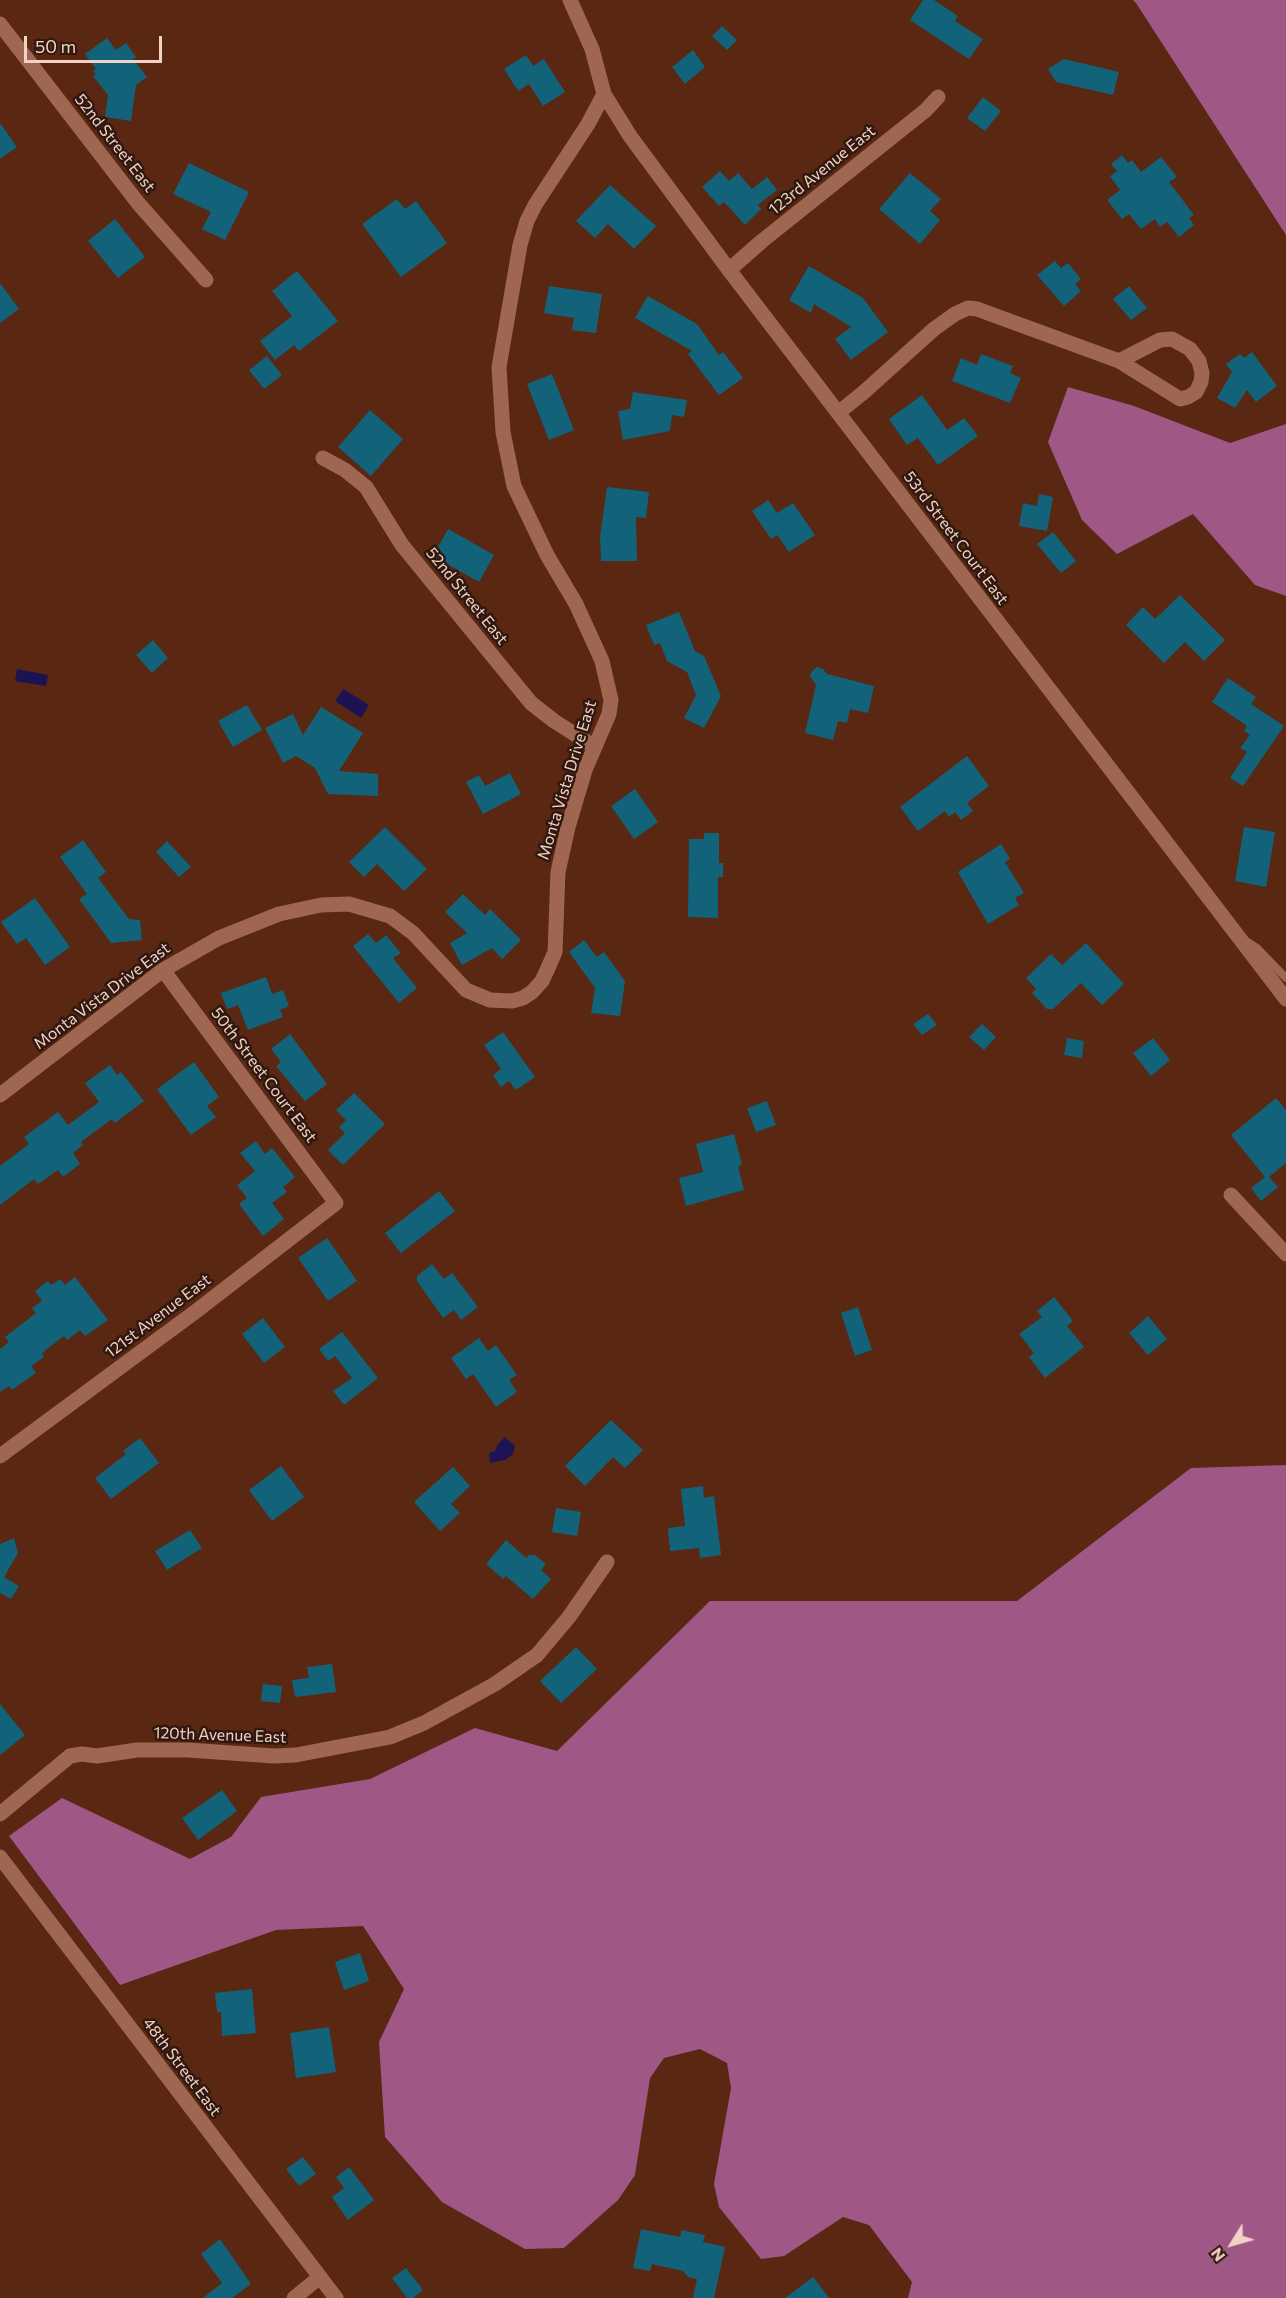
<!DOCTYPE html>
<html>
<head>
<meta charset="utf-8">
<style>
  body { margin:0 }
  #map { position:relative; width:1286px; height:2298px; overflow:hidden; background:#592712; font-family:Commissioner,sans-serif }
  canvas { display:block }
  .north { position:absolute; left:1202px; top:2214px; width:60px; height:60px; -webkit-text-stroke:4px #2f180f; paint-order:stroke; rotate:233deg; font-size:16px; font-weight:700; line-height:24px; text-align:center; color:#f2d2c5 }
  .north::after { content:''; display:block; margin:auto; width:21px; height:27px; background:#f2d2c5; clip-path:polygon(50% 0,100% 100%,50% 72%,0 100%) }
  .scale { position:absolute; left:24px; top:36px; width:138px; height:27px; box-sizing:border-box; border:3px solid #f2d2c5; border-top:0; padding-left:8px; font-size:18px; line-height:21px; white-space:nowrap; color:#f2d2c5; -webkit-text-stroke:4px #2f180f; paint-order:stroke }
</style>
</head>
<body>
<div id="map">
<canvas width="1286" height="2298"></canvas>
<div class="north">N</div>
<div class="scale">50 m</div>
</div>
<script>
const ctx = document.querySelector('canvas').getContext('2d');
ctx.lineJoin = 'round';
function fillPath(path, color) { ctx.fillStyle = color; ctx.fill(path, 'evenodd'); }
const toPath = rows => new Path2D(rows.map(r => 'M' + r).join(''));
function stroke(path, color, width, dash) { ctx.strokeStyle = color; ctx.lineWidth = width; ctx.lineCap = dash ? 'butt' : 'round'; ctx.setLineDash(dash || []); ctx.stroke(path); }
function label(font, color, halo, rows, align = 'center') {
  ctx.font = font + ' Commissioner,sans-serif'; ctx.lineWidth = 5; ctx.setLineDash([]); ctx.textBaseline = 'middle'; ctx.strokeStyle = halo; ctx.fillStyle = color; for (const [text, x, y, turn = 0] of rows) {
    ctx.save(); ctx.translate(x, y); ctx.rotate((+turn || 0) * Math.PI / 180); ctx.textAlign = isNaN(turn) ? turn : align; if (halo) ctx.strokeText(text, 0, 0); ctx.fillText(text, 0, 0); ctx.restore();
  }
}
fillPath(toPath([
  [1133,0,1286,0,1286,235,1136,3],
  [1068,387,1134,406,1230,443,1286,424,1286,596,1255,585,1193,514,1117,554,1082,520,1048,442],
  [1286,1465,1286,2298,908,2298,912,2282,869,2225,843,2217,784,2256,761,2259,719,2207,714,2184,731,2088,727,2063,700,2049,664,2058,650,2078,635,2175,618,2200,564,2248,525,2249,442,2202,385,2137,379,2042,404,1989,363,1926,276,1930,120,1985,9,1836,62,1798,190,1859,231,1837,261,1797,370,1779,475,1728,557,1751,710,1601,1017,1601,1191,1468]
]), '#9f5886');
fillPath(toPath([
  [17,669,48,675,46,686,15,681],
  [343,689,369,705,361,718,335,701],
  [505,1437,515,1446,513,1454,505,1460,490,1463,489,1453,495,1451,498,1444]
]), '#1d1353');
fillPath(toPath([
  [923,0,934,0,958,16,955,21,983,39,969,59,910,20],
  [722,26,737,40,727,50,712,36],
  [107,38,116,50,126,43,136,57,133,59,147,77,136,85,131,121,105,117,108,95,93,76,96,74,93,71,96,69,85,54],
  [693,50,705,67,685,84,672,67],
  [526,55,533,66,544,59,565,92,543,106,529,84,518,91,504,69],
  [1064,59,1119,72,1113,95,1056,82,1048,69],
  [983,97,1001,111,985,131,967,118],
  [0,123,17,147,0,159],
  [1122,155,1128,163,1132,160,1141,172,1161,157,1177,177,1169,182,1194,215,1189,218,1194,225,1179,237,1167,222,1160,227,1155,219,1141,229,1129,214,1122,219,1107,200,1120,190,1110,176,1117,171,1111,164],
  [189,163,249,192,225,240,202,229,211,212,173,194],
  [720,171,729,181,738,173,752,189,767,177,777,190,758,205,761,209,745,225,724,202,719,206,702,187],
  [910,173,941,199,930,211,940,220,920,244,879,209],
  [610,185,656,226,634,249,608,224,595,238,576,221],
  [397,199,405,209,416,201,447,243,401,277,362,224],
  [115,219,145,257,118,278,88,241],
  [1055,261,1061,268,1068,263,1081,279,1075,284,1081,291,1064,306,1037,275],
  [809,266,863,298,888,332,851,360,835,339,851,327,814,304,811,313,789,300],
  [297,271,338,321,299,351,294,345,275,360,260,341,292,316,272,291],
  [0,283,19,309,0,323],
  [549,286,602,294,596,333,572,330,574,318,544,313],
  [1129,286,1147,308,1131,320,1113,299],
  [648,296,697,324,719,355,723,352,743,378,719,395,688,354,692,351,635,318],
  [1252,352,1277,386,1256,402,1247,390,1235,408,1217,398,1232,372,1226,364,1240,354,1244,358],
  [981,354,1013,366,1010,373,1021,378,1010,403,952,381,961,358,977,365],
  [267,356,282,375,264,389,249,370],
  [552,374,574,430,549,440,527,384],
  [633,392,687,400,684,417,672,415,670,431,623,440,618,411,630,409],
  [922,395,947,430,964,418,978,436,938,465,918,438,907,445,889,419],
  [370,410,403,439,371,476,338,447],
  [607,487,649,492,646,518,636,517,637,561,601,561,600,537],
  [1039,494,1053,497,1047,531,1019,526,1023,503,1037,506],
  [768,500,777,513,793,503,815,535,789,552,777,535,771,539,752,511],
  [448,529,494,555,479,582,433,556],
  [1053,532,1076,561,1061,573,1037,544],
  [1180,595,1225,640,1204,661,1185,642,1164,663,1126,625,1143,607,1155,619],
  [679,612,695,651,704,656,721,696,704,728,684,718,696,695,687,672,667,661,660,643,654,645,646,625],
  [153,640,168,658,152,673,136,655],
  [817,667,823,669,827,674,874,686,868,713,850,709,847,723,838,721,833,740,805,733,816,685,810,676,812,671],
  [1228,678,1256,697,1251,704,1284,726,1243,786,1230,778,1247,752,1240,748,1250,735,1244,731,1247,726,1212,702],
  [247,705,262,730,233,747,218,721],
  [321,707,363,733,339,771,378,774,378,796,328,794,315,768,296,756,283,763,265,728,293,714,303,735],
  [967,756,989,786,967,803,973,811,961,820,955,812,949,817,945,811,918,831,900,807],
  [510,773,521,794,483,814,466,782,479,775,485,786],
  [635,789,658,822,634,839,611,806],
  [385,827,427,869,404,891,377,864,364,877,349,862],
  [1244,827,1275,832,1266,887,1235,881],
  [704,833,719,833,719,863,723,863,723,877,718,877,718,918,688,917,689,839,704,839],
  [83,840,106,872,98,878,129,919,140,920,142,940,111,943,79,899,87,894,60,857],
  [167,841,191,867,179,877,156,852],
  [1001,844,1010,859,1005,862,1024,893,1015,898,1019,905,988,924,958,872],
  [463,894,485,915,490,909,521,940,502,959,492,948,462,965,450,943,467,933,445,912],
  [35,898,70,947,45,965,26,938,17,944,1,922],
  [368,934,376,943,386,935,401,953,393,958,417,988,399,1003,353,946],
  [584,940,597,957,604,952,625,981,620,1016,591,1013,595,988,569,952],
  [1086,943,1124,984,1102,1005,1081,983,1053,1009,1047,1009,1032,993,1036,989,1026,978,1051,954,1062,965],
  [266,977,272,994,283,990,289,1006,280,1010,283,1017,248,1030,238,1005,227,1009,221,993],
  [928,1014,937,1025,922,1035,913,1024],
  [982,1024,996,1037,984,1050,969,1037],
  [503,1032,535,1077,516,1090,509,1081,501,1087,493,1075,501,1069,484,1045],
  [290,1034,327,1084,305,1101,276,1066,281,1062,271,1049],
  [1067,1038,1084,1041,1082,1058,1064,1055],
  [1153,1038,1170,1060,1151,1076,1133,1053],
  [194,1062,219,1097,207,1106,216,1117,191,1135,157,1089],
  [110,1065,117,1075,121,1072,144,1101,115,1123,112,1119,81,1142,83,1145,73,1153,80,1164,63,1177,58,1170,38,1184,34,1179,0,1205,0,1166,29,1144,24,1137,58,1112,68,1125,99,1102,85,1083],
  [354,1093,385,1124,343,1165,328,1150,345,1133,339,1127,346,1120,336,1110],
  [1276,1098,1286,1110,1286,1163,1269,1177,1278,1187,1261,1201,1251,1188,1265,1177,1231,1135],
  [767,1101,776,1125,756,1132,747,1108],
  [734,1134,742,1165,738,1166,744,1190,686,1206,679,1178,703,1172,696,1144],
  [256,1141,265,1154,272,1148,295,1177,283,1187,287,1192,272,1203,284,1219,263,1236,239,1204,247,1198,237,1185,255,1171,240,1153],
  [439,1191,455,1211,401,1253,385,1233],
  [327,1238,357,1281,328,1301,298,1258],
  [432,1264,444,1279,452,1273,478,1307,461,1320,454,1310,443,1318,417,1281,417,1276],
  [75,1277,108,1320,85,1336,80,1330,67,1340,64,1336,42,1353,44,1357,31,1366,36,1373,12,1390,9,1386,0,1392,0,1349,9,1342,5,1337,36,1313,32,1308,42,1301,35,1291,48,1281,51,1285,60,1279,65,1285],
  [1054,1297,1073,1321,1067,1326,1084,1347,1045,1378,1029,1357,1034,1353,1019,1334,1042,1317,1037,1311],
  [858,1307,872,1350,855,1356,841,1313],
  [1148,1316,1167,1339,1148,1355,1129,1333],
  [263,1318,285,1347,264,1363,242,1334],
  [342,1332,378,1378,344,1405,333,1391,352,1378,335,1356,328,1361,319,1349],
  [479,1338,488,1351,496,1345,517,1375,509,1380,517,1392,496,1407,473,1374,466,1379,451,1358],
  [611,1420,643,1450,625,1468,613,1457,585,1486,565,1466],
  [140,1438,159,1463,111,1499,95,1478,126,1454,123,1451],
  [281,1466,304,1497,272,1521,249,1490],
  [453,1467,470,1486,451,1504,460,1513,440,1531,414,1502],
  [703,1486,704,1498,714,1496,721,1555,700,1558,699,1548,670,1551,668,1528,685,1526,681,1489],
  [556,1508,581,1512,577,1536,552,1532],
  [190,1530,202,1548,167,1570,155,1551],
  [14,1538,18,1553,4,1577,19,1586,11,1599,0,1593,0,1544],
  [506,1540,526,1558,529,1555,535,1555,546,1564,541,1570,551,1579,533,1599,506,1576,503,1579,486,1564],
  [576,1647,597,1669,561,1703,540,1681],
  [332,1664,336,1692,295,1697,292,1680,309,1678,307,1667],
  [263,1684,282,1686,280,1703,261,1701],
  [0,1704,25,1735,0,1755],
  [222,1790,237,1811,198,1840,182,1818],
  [360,1953,369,1981,344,1990,335,1962],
  [252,1989,256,2033,222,2036,221,2012,217,2012,215,1993],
  [329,2027,336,2072,296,2078,290,2033],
  [303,2157,316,2174,299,2186,286,2169],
  [349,2167,374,2200,348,2220,332,2197,344,2188,336,2177],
  [641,2229,680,2237,682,2230,705,2235,703,2242,725,2247,714,2298,693,2298,697,2279,688,2277,683,2271,652,2264,650,2271,633,2268],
  [220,2239,251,2284,232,2298,203,2298,222,2283,201,2254],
  [406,2268,423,2290,413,2298,407,2298,392,2278],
  [813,2277,829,2298,785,2298]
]), '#126379');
stroke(toPath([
  [1248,942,1257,948,1286,978]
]), '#9f6751', 8);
stroke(toPath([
  [0,24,138,203,206,280],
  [604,94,630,136,729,270,1286,999],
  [729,270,762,241,926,110,938,97],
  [838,413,864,392,934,329,955,314,968,308,977,309,1119,361,1180,399,1188,397,1196,392,1201,382,1202,373,1199,361,1190,349,1172,339,1160,340,1119,361],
  [323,458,345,470,366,487,402,545,531,703,554,721,595,747],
  [0,1095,163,970,219,938,279,914,321,905,349,904,390,916,413,933,466,990,490,1000,512,1001,523,998,532,992,542,981,548,968,555,952,558,872,568,827,585,770,609,714,611,700,602,661,576,604,547,555,514,486,503,432,499,367,520,245,527,221,535,205,588,124,604,94,592,49,570,0],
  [1231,1195,1286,1254],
  [0,1456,195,1312,336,1203,163,970],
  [0,1814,70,1756,82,1754,97,1756,137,1750,188,1750,274,1756,296,1755,390,1737,424,1723,495,1684,537,1655,569,1617,607,1562],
  [294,2298,320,2277]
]), '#9f6751', 15);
stroke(toPath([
  [0,1857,336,2298]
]), '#9f6751', 15);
label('16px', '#f2d2c5', '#2f180f', [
  ["52nd Street East",115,143,52],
  ["123rd Avenue East",822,170,-39],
  ["53rd Street Court East",956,538,53],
  ["52nd Street East",467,596,51],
  ["Monta Vista Drive East",567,780,-73],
  ["Monta Vista Drive East",102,996,-37],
  ["50th Street Court East",264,1075,53],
  ["121st Avenue East",158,1316,-37],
  ["120th Avenue East",220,1735,2],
  ["48th Street East",182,2067,53]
]);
</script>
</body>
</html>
